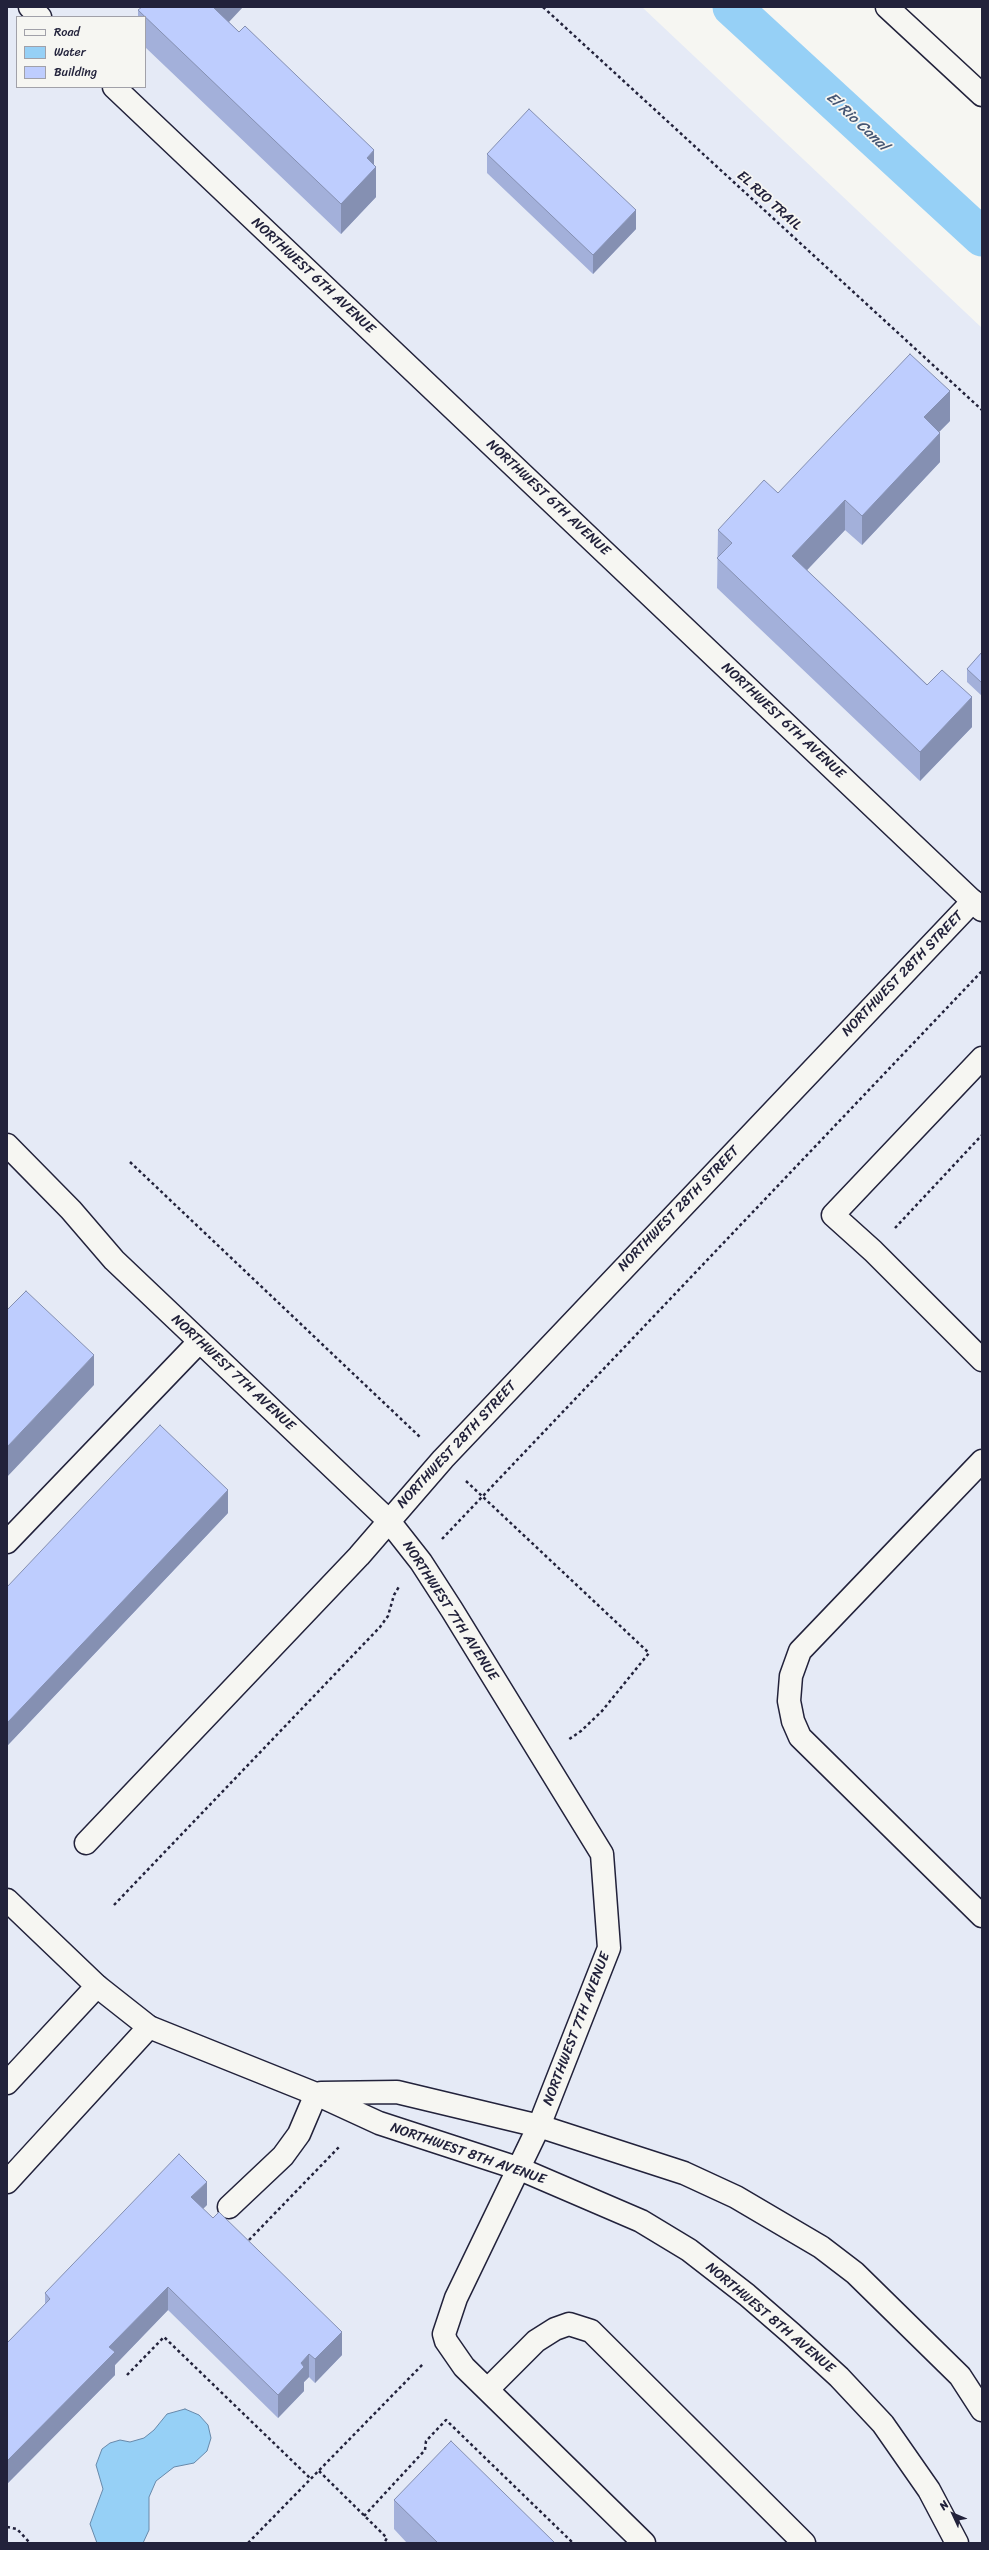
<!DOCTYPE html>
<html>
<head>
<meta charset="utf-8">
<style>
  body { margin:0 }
  #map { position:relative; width:989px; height:2550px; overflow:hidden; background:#f6f6f2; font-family:Sriracha,sans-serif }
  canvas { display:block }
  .frame { position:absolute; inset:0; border:8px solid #22223b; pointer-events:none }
  .legend { position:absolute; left:16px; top:16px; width:130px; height:72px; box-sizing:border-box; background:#f6f6f2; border:1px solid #a1a1a9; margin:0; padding:5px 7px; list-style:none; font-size:12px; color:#22223b }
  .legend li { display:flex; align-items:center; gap:8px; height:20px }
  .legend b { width:20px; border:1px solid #a1a1a9 }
  .north { position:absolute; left:933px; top:2494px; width:40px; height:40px; -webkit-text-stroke:3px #f6f6f2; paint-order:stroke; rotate:314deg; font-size:11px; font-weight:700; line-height:16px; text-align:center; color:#22223b }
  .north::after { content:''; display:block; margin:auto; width:14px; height:18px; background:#22223b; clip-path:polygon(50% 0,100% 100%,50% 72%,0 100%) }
</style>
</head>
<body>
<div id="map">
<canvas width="989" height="2550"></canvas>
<div class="frame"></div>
<ul class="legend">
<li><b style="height:5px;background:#f6f6f2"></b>Road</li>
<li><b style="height:11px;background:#96d0f6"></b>Water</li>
<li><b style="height:11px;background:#becdfe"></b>Building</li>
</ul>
<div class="north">N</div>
</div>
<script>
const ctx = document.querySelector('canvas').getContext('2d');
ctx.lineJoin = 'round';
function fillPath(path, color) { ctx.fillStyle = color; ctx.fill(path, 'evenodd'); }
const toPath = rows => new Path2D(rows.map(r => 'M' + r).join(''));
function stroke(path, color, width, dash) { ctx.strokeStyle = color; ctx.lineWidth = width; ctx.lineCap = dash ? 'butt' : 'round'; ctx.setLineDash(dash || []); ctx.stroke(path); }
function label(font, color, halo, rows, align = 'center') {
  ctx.font = font + ' Sriracha,sans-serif'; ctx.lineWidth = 3.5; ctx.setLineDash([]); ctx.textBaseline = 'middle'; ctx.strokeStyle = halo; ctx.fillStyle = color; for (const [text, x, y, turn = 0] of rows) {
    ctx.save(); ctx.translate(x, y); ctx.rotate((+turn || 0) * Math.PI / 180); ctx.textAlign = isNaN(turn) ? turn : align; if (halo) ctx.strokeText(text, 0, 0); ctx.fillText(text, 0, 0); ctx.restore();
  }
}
fillPath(toPath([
  [7,7,642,7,982,328,982,2543,7,2543],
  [17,17,145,17,145,87,17,87]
]), '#e5eaf6');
const water = toPath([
  [185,2409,199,2415,208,2425,211,2438,207,2451,194,2463,174,2467,156,2481,149,2497,149,2530,143,2543,97,2543,90,2524,103,2489,96,2465,102,2449,110,2443,120,2440,130,2442,144,2438,154,2430,167,2414,185,2409]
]);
fillPath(water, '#96d0f6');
stroke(water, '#688aab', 1);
stroke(toPath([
  [732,7,982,237]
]), '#96d0f6', 39);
const service = toPath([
  [982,1058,833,1215,873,1251,982,1360],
  [7,1145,71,1210,114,1260,388,1520,421,1562,452,1610,602,1854,609,1948,539,2126,456,2298,444,2334,446,2341,464,2367,644,2543],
  [982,1461,800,1651,791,1676,789,1701,793,1721,800,1737,982,1916],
  [7,1542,199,1342],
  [86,1843,359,1556,443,1459,973,901],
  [229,2207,283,2156,299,2134,316,2094],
  [488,2389,536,2341,555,2329,569,2324,591,2331,804,2543]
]);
const minor = toPath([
  [30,7,40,17],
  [114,87,982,910],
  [7,2083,97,1986],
  [7,2182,149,2027]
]);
const tertiary = toPath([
  [887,7,982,95],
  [7,1900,97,1986,149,2027,316,2094,379,2123,520,2169,641,2221,689,2250,747,2295,792,2334,839,2377,883,2424,929,2490,957,2543],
  [321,2093,397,2092,539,2126,684,2173,736,2197,821,2247,855,2273,960,2376,982,2410]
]);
stroke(service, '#22223b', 25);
stroke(minor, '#22223b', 25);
stroke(tertiary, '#22223b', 25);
stroke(toPath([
  [543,7,982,410],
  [130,1162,420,1437],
  [895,1228,982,1135],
  [466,1481,649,1653,602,1711,581,1731,568,1740],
  [442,1539,982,971],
  [114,1905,380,1627,388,1616,394,1595,400,1585],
  [249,2240,340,2146],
  [127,2375,164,2337,311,2479],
  [319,2471,387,2538,384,2543],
  [364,2516,425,2450,426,2441,446,2420,573,2543],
  [7,2527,17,2529,30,2543],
  [248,2543,424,2363]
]), '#22223b', 2.5, [3, 3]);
stroke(service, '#f6f6f2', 22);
stroke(minor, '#f6f6f2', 22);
stroke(tertiary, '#f6f6f2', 22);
fillPath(toPath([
  [138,10,229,22,374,165,376,197,341,234,145,47,145,17,138,17],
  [487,154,636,229,593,274,487,173],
  [950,421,939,432,940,462,862,545,845,530,807,570,972,727,920,781,717,588,718,530,778,493],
  [982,652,982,696,967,682,967,669],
  [228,1513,8,1745,7,1744,7,1587],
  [207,2205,203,2209,342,2355,315,2383,309,2377,304,2382,304,2391,278,2418,168,2310,115,2365,115,2375,7,2484,7,2343,45,2305,45,2293],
  [394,2500,555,2543,407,2543,394,2529]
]), '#a3b0da');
fillPath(toPath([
  [215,7,243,7,214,38,214,8],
  [374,150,374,169,376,167,376,197,341,234,341,204,367,158],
  [636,210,636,229,593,274,593,255],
  [950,391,950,421,924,447,924,417],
  [940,433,940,462,862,545,862,516],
  [845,500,845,530,792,586,792,556],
  [972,697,972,727,920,781,920,752],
  [94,1355,94,1385,7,1477,7,1447],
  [228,1490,228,1513,8,1745,8,1722],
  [207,2182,207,2205,191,2220,191,2197],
  [168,2287,168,2310,115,2365,115,2375,7,2484,7,2461,109,2347],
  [342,2332,342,2355,315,2383,315,2359],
  [309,2354,309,2377,304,2382,304,2391,278,2418,278,2395,301,2363]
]), '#8590b2');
const building = toPath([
  [142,7,215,7,214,8,239,32,245,26,374,150,367,158,376,167,341,204,138,10,142,7],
  [529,109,636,210,593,255,487,154,529,109],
  [910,354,950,391,924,417,940,433,862,516,845,500,792,556,927,685,942,670,972,697,920,752,717,558,732,543,718,530,764,480,778,493,910,354],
  [982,652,982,683,967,669,982,652],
  [26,1291,94,1355,7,1447,7,1310,26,1291],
  [160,1425,228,1490,8,1722,7,1721,7,1587,160,1425],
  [179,2154,207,2182,191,2197,213,2218,219,2212,342,2332,315,2359,309,2354,301,2363,304,2367,278,2395,168,2287,109,2347,115,2352,7,2461,7,2343,50,2299,45,2293,179,2154],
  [451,2441,555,2543,438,2543,394,2500,451,2441]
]);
fillPath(building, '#becdfe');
stroke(building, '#8590b2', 1);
label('14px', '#22223b', '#f6f6f2', [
  ["EL RIO TRAIL",769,201,42],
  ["NORTHWEST 6TH AVENUE",313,276,43],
  ["NORTHWEST 6TH AVENUE",548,498,43],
  ["NORTHWEST 6TH AVENUE",783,721,43],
  ["NORTHWEST 28TH STREET",903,974,-46],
  ["NORTHWEST 28TH STREET",679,1209,-46],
  ["NORTHWEST 7TH AVENUE",233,1373,43],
  ["NORTHWEST 28TH STREET",457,1445,-47],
  ["NORTHWEST 7TH AVENUE",450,1611,57],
  ["NORTHWEST 7TH AVENUE",577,2029,-69],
  ["NORTHWEST 8TH AVENUE",468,2154,19],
  ["NORTHWEST 8TH AVENUE",770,2318,40]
]);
label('italic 15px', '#455673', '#f6f6f2', [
  ["El Rio Canal",857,122,43]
]);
</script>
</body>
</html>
